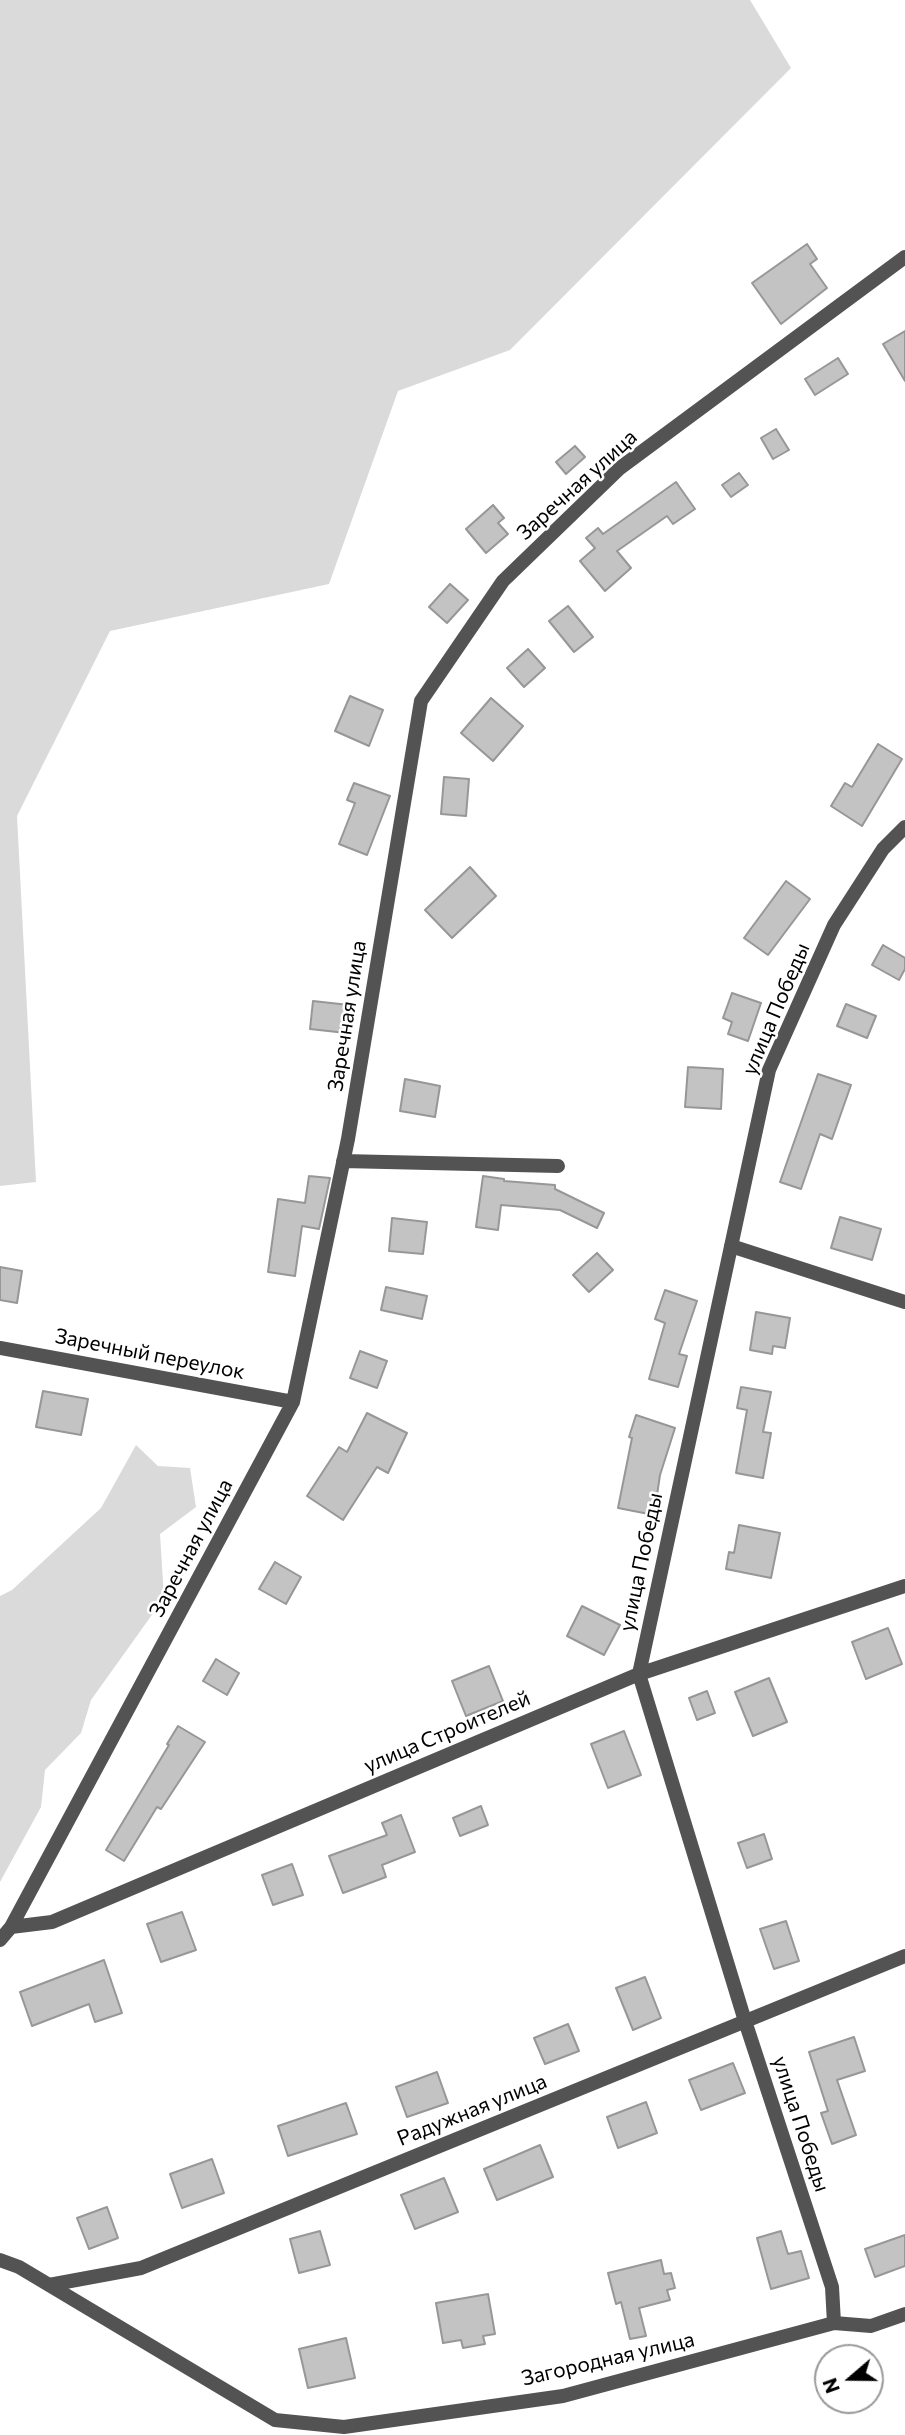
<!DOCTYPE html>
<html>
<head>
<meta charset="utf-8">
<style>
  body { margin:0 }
  #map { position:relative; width:905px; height:2435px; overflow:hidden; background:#fff; font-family:Commissioner,sans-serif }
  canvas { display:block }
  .north { position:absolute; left:814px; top:2344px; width:70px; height:70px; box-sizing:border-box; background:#fff; border:2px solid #999; border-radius:50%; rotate:250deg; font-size:19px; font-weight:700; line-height:28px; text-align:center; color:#000 }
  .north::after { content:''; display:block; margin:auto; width:24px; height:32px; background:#000; clip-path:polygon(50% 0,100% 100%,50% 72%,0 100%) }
</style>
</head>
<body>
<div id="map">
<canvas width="905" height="2435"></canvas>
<div class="north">N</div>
</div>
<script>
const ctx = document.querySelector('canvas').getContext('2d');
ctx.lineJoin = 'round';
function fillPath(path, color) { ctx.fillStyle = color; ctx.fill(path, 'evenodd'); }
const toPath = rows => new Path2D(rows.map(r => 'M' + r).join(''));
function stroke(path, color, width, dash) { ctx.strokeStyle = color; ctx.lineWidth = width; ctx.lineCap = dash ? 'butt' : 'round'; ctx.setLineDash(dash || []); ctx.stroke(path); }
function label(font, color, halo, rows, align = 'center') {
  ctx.font = font + ' Commissioner,sans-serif'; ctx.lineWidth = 5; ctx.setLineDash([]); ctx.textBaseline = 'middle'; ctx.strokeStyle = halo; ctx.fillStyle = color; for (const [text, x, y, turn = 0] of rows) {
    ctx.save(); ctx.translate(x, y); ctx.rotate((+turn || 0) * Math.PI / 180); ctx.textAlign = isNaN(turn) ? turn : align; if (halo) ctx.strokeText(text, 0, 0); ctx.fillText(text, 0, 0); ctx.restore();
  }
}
fillPath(toPath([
  [0,0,750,0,791,68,510,350,398,391,329,584,110,631,17,816,36,1182,0,1186],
  [136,1445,158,1466,190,1468,196,1507,160,1534,164,1598,91,1700,81,1733,45,1770,41,1807,0,1882,0,1596,12,1590,101,1508]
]), '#dadada');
const building = toPath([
  [807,244,817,259,810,264,827,288,781,324,752,283,807,244],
  [905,331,905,381,883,344,905,331],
  [838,358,848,374,815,395,805,379,838,358],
  [776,429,789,450,773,459,761,438,776,429],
  [575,446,585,457,566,474,556,462,575,446],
  [739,473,748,485,731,497,722,485,739,473],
  [676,482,695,509,673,524,667,516,617,551,631,568,605,591,580,561,595,548,586,538,598,528,603,534,676,482],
  [493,505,504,518,498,523,508,534,486,553,466,529,493,505],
  [450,584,468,600,447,623,429,607,450,584],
  [568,606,593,637,574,652,549,621,568,606],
  [528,649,545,668,524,687,507,668,528,649],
  [350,696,383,710,369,746,335,731,350,696],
  [491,698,523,726,493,761,461,733,491,698],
  [878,744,902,759,862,826,831,806,845,783,852,787,878,744],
  [444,777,469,779,466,816,441,814,444,777],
  [354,783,390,796,367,855,339,844,355,803,347,800,354,783],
  [470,867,496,896,452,938,425,910,470,867],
  [786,881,810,899,768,955,744,938,786,881],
  [883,945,905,958,905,969,899,980,872,965,883,945],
  [732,993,761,1003,748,1041,728,1034,732,1022,723,1018,732,993],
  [313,1001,349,1005,346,1033,310,1029,313,1001],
  [846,1004,876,1016,867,1038,837,1026,846,1004],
  [688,1067,723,1069,721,1109,685,1107,688,1067],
  [818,1074,851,1085,832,1139,820,1134,801,1189,780,1182,818,1074],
  [405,1079,440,1086,435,1117,400,1111,405,1079],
  [309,1176,330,1178,319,1229,302,1226,295,1276,268,1272,278,1199,305,1203,309,1176],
  [483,1176,504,1179,504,1181,555,1185,555,1189,604,1213,597,1228,560,1210,501,1205,498,1230,476,1227,483,1176],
  [840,1217,881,1229,872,1260,831,1248,840,1217],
  [392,1218,427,1222,423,1254,389,1251,392,1218],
  [597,1253,613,1270,589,1292,573,1275,597,1253],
  [0,1267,22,1271,17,1303,0,1300,0,1267],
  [386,1287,427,1296,422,1319,381,1310,386,1287],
  [665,1290,697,1301,679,1354,687,1356,678,1387,649,1379,665,1323,655,1319,665,1290],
  [756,1312,790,1318,785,1348,773,1346,772,1354,750,1350,756,1312],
  [360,1351,387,1361,377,1388,350,1378,360,1351],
  [741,1387,771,1392,763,1432,771,1433,763,1478,736,1473,747,1410,737,1408,741,1387],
  [43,1391,88,1399,81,1435,36,1427,43,1391],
  [367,1413,407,1433,388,1473,377,1467,343,1520,307,1496,339,1447,347,1452,367,1413],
  [636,1415,675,1428,660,1475,654,1515,618,1508,632,1438,629,1437,636,1415],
  [739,1525,780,1533,771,1578,726,1569,729,1552,734,1553,739,1525],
  [275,1562,301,1577,286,1604,259,1589,275,1562],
  [582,1606,620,1625,604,1655,567,1636,582,1606],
  [888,1628,902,1664,866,1679,852,1642,888,1628],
  [216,1659,239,1673,227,1695,203,1681,216,1659],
  [489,1666,503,1701,466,1716,452,1681,489,1666],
  [769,1678,787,1722,753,1736,735,1692,769,1678],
  [707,1691,715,1713,697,1720,689,1698,707,1691],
  [178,1726,205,1742,161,1809,157,1807,124,1861,106,1850,169,1745,167,1744,178,1726],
  [624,1731,641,1775,608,1788,591,1744,624,1731],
  [481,1806,488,1825,460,1836,453,1818,481,1806],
  [401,1815,415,1852,382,1865,386,1877,343,1893,329,1856,387,1835,382,1823,401,1815],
  [764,1834,772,1859,747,1868,738,1843,764,1834],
  [292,1864,303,1895,273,1905,262,1875,292,1864],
  [182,1912,196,1950,161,1962,147,1924,182,1912],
  [786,1921,799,1961,774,1969,760,1929,786,1921],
  [104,1960,122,2013,95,2022,89,2004,32,2026,20,1992,104,1960],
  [645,1977,661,2018,633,2030,616,1988,645,1977],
  [568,2024,579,2051,545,2064,534,2038,568,2024],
  [854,2037,865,2071,837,2080,856,2135,832,2144,821,2113,828,2111,809,2052,854,2037],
  [733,2063,745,2093,701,2110,689,2080,733,2063],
  [437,2072,448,2103,407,2117,396,2087,437,2072],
  [646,2102,657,2133,618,2148,607,2117,646,2102],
  [346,2103,357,2134,288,2156,278,2126,346,2103],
  [540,2145,553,2177,497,2200,484,2169,540,2145],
  [212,2159,224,2193,182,2208,170,2174,212,2159],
  [444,2178,458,2212,415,2229,401,2195,444,2178],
  [107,2207,118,2238,89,2249,77,2218,107,2207],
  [320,2231,330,2265,299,2273,290,2239,320,2231],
  [781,2231,788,2254,801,2251,809,2278,771,2289,757,2238,781,2231],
  [905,2235,905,2266,875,2277,865,2249,905,2235],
  [661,2260,664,2274,671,2273,675,2288,667,2290,670,2300,639,2308,646,2336,630,2339,621,2302,616,2304,608,2273,661,2260],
  [488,2294,495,2334,483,2336,485,2344,463,2348,461,2340,443,2343,436,2303,488,2294],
  [346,2338,355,2378,308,2388,299,2349,346,2338]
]);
fillPath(building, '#c3c3c3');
stroke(building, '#979797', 2);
stroke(toPath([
  [343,1161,558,1166],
  [731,1246,905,1302],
  [0,1348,293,1402],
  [11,1927,52,1922,639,1674,905,1586],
  [0,1940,11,1927,293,1402,348,1139,421,701,503,581,620,468,905,257],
  [0,2260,19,2267,275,2420,344,2427,563,2396,834,2323,871,2326,905,2314],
  [49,2285,141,2268,905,1956],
  [834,2323,832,2287,745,2021,639,1674,769,1070,834,925,883,849,905,827]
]), '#535353', 14);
label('21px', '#000', '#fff', [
  ["Заречная улица",577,485,-42],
  ["улица Победы",776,1009,-67],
  ["Заречная улица",347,1016,-81],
  ["Заречный переулок",150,1354,11],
  ["Заречная улица",191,1548,-62],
  ["улица Победы",641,1562,-78],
  ["улица Строителей",447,1732,-23],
  ["Радужная улица",472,2110,-22],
  ["улица Победы",801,2124,72],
  ["Загородная улица",608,2359,-13]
]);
</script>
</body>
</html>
